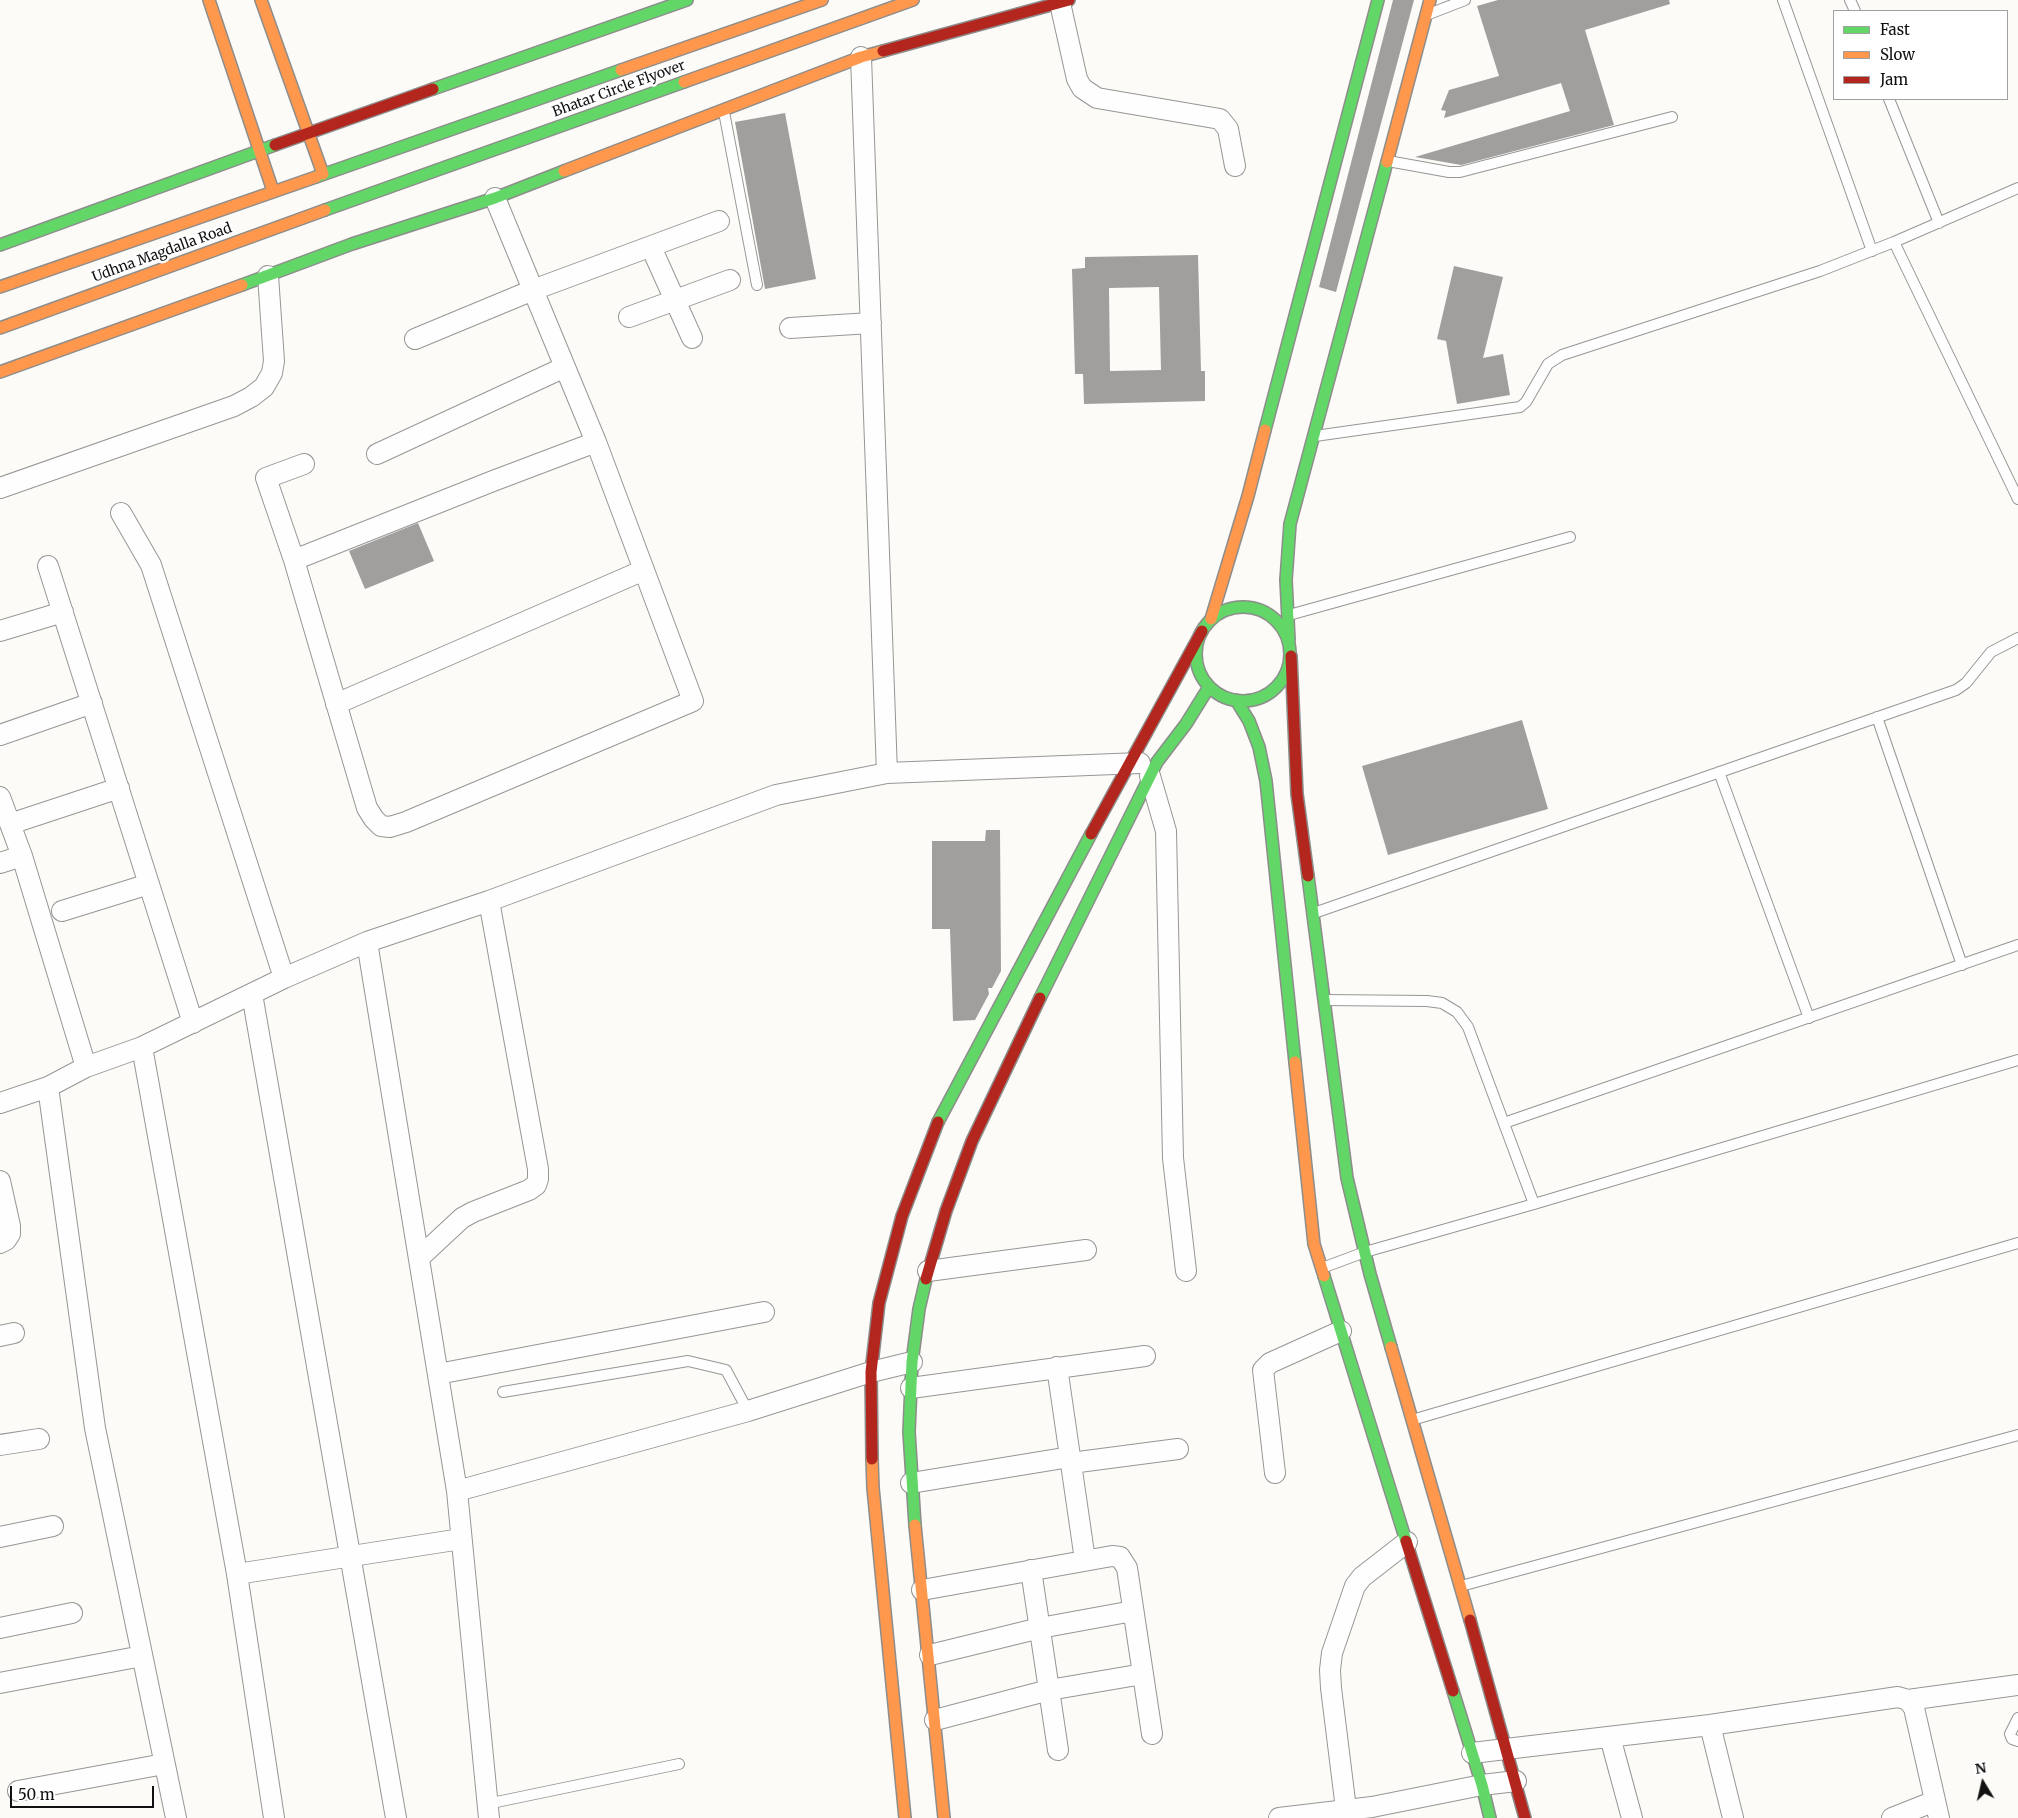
<!DOCTYPE html>
<html>
<head>
<meta charset="utf-8">
<style>
  body { margin:0 }
  #map { position:relative; width:2018px; height:1818px; overflow:hidden; background:#fcfbf8; font-family:Merriweather,serif }
  canvas { display:block }
  .legend { position:absolute; left:1833px; top:10px; width:175px; height:90px; box-sizing:border-box; background:#fff; border:1px solid #a0a0a0; margin:0; padding:6px 9px; list-style:none; font-size:15px; color:#111 }
  .legend li { display:flex; align-items:center; gap:10px; height:25px }
  .legend b { width:25px; border:1px solid #a0a0a0 }
  .north { position:absolute; left:1958px; top:1758px; width:50px; height:50px; -webkit-text-stroke:4px #fff; paint-order:stroke; rotate:351deg; font-size:14px; font-weight:700; line-height:20px; text-align:center; color:#111 }
  .north::after { content:''; display:block; margin:auto; width:18px; height:22px; background:#111; clip-path:polygon(50% 0,100% 100%,50% 72%,0 100%) }
  .scale { position:absolute; left:10px; top:1786px; width:144px; height:22px; box-sizing:border-box; border:2px solid #111; border-top:0; padding-left:6px; font-size:15px; line-height:18px; white-space:nowrap; color:#111; -webkit-text-stroke:4px #fff; paint-order:stroke }
</style>
</head>
<body>
<div id="map">
<canvas width="2018" height="1818"></canvas>
<ul class="legend">
<li><b style="height:6px;background:#63d668"></b>Fast</li>
<li><b style="height:6px;background:#ff974d"></b>Slow</li>
<li><b style="height:6px;background:#b3261e"></b>Jam</li>
</ul>
<div class="north">N</div>
<div class="scale">50 m</div>
</div>
<script>
const ctx = document.querySelector('canvas').getContext('2d');
ctx.lineJoin = 'round';
function fillPath(path, color) { ctx.fillStyle = color; ctx.fill(path, 'evenodd'); }
const toPath = rows => new Path2D(rows.map(r => 'M' + r).join(''));
function stroke(path, color, width, dash) { ctx.strokeStyle = color; ctx.lineWidth = width; ctx.lineCap = dash ? 'butt' : 'round'; ctx.setLineDash(dash || []); ctx.stroke(path); }
function label(font, color, halo, rows, align = 'center') {
  ctx.font = font + ' Merriweather,serif'; ctx.lineWidth = 5; ctx.setLineDash([]); ctx.textBaseline = 'middle'; ctx.strokeStyle = halo; ctx.fillStyle = color; for (const [text, x, y, turn = 0] of rows) {
    ctx.save(); ctx.translate(x, y); ctx.rotate((+turn || 0) * Math.PI / 180); ctx.textAlign = isNaN(turn) ? turn : align; if (halo) ctx.strokeText(text, 0, 0); ctx.fillText(text, 0, 0); ctx.restore();
  }
}
fillPath(toPath([
  [1393,0,1414,0,1336,292,1319,287],
  [1498,0,1669,0,1670,4,1585,30,1614,125,1461,165,1415,157,1570,111,1561,83,1444,118,1446,111,1441,110,1449,90,1499,76,1477,6],
  [785,113,816,279,765,289,735,122],
  [1198,255,1201,371,1205,371,1205,401,1084,404,1083,374,1075,374,1072,269,1085,268,1085,257],
  [1159,287,1161,370,1110,371,1109,288],
  [1454,266,1503,277,1483,358,1503,354,1510,395,1457,404,1446,341,1437,339],
  [418,523,434,561,365,589,349,551],
  [1522,720,1548,809,1388,855,1362,766],
  [986,830,1000,830,1001,971,992,988,988,988,989,994,975,1020,953,1021,950,929,932,929,932,841,985,841]
]), '#a09f9d');
const lane = toPath([
  [1783,0,1872,251],
  [1850,0,1855,11],
  [1429,14,1465,0],
  [1889,99,1939,223],
  [724,112,757,285],
  [1388,161,1449,172,1460,172,1672,117],
  [1894,242,2018,499],
  [1315,436,1520,407,1526,402,1548,364,1562,355,1820,271,1894,242,2018,188],
  [1289,615,1570,537],
  [1877,717,1962,965],
  [1719,772,1809,1018],
  [1314,913,1956,690,1966,683,1991,652,2018,638],
  [1324,1000,1427,1001,1442,1003,1457,1012,1468,1027,1534,1204],
  [1504,1123,2018,945],
  [1322,1268,1365,1252,1534,1204,2018,1060],
  [503,1392,688,1361,726,1370,748,1411],
  [1412,1420,2018,1243],
  [1461,1586,2018,1435],
  [2018,1718,2010,1734,2012,1739,2018,1741],
  [487,1804,679,1764]
]);
const street = toPath([
  [1060,3,1077,79,1082,88,1097,98,1220,119,1228,129,1235,166],
  [861,57,887,773],
  [651,247,692,338],
  [629,317,730,280],
  [790,328,871,323],
  [415,339,533,290,719,221],
  [377,454,565,367],
  [304,464,266,478,294,560,367,808,374,819,381,826,390,827,406,822,693,701,596,442,495,198],
  [0,488,234,406,251,397,264,387,272,373,274,361,268,276],
  [121,513,151,565,284,978],
  [294,560,493,481,596,442],
  [48,566,193,1023],
  [0,631,63,612],
  [336,704,644,570],
  [0,735,92,703],
  [1150,776,1166,831,1173,1158,1186,1271],
  [0,797,22,856,86,1067],
  [10,824,119,788],
  [0,863,22,856],
  [62,911,149,884],
  [367,942,457,1491,489,1818],
  [252,994,396,1818],
  [142,1047,237,1574,274,1818],
  [48,1087,95,1428,176,1818],
  [0,1103,48,1087,86,1067,142,1047,284,978,367,942,489,901,776,795,887,773,1140,763],
  [0,1181,10,1226,10,1234,6,1240,0,1243],
  [419,1258,462,1218,473,1212,529,1190,536,1185,538,1179,538,1169,489,901],
  [928,1271,1086,1250],
  [0,1336,14,1333],
  [1057,1367,1085,1560],
  [438,1374,764,1312],
  [911,1388,1145,1356],
  [0,1445,39,1439],
  [1071,1463,1178,1449],
  [1275,1473,1263,1370,1270,1363,1341,1331],
  [911,1483,1070,1457],
  [457,1491,748,1411,871,1372,912,1362],
  [0,1537,53,1526],
  [1031,1570,1058,1750],
  [237,1574,461,1539],
  [922,1590,1112,1556,1120,1557,1127,1568,1152,1734],
  [0,1628,72,1613],
  [930,1655,1040,1628,1133,1611],
  [0,1683,142,1656],
  [1908,1700,2018,1685],
  [935,1720,1049,1690,1143,1674],
  [1710,1725,1733,1818],
  [1610,1737,1632,1818],
  [1472,1753,1710,1725,1898,1697,1908,1700,1914,1708,1939,1818],
  [18,1791,164,1764],
  [1346,1809,1331,1688,1330,1670,1332,1653,1355,1586,1362,1577,1407,1542],
  [1279,1818,1372,1807,1482,1785,1516,1781],
  [1892,1818,1935,1801]
]);
const fast = toPath([
  [433,89,687,0],
  [316,177,621,70],
  [325,210,684,82],
  [0,245,275,145],
  [242,285,352,244,495,198,564,171],
  [1265,430,1378,0],
  '1196 654a47 47 0 1 1 94 0a47 47 0 1 1-94 0Z',
  [1289,640,1286,580,1290,524,1387,162],
  [1236,700,1249,721,1259,747,1266,781,1295,1062],
  [1308,876,1347,1178,1370,1274,1391,1347],
  [1040,998,1157,762,1186,724,1209,687],
  [938,1122,1091,834],
  [1324,1276,1406,1541],
  [915,1525,909,1432,912,1362,919,1309,926,1279],
  [1453,1691,1482,1785,1490,1818]
]);
const slow = toPath([
  [209,0,273,191],
  [261,0,323,174],
  [621,70,822,0],
  [684,82,913,0],
  [1387,162,1430,0],
  [564,171,861,57,883,51],
  [0,287,316,177],
  [0,328,325,210],
  [0,372,242,285],
  [1211,619,1248,496,1265,430],
  [1295,1062,1314,1244,1324,1276],
  [1391,1347,1470,1620],
  [872,1459,873,1488,905,1818],
  [915,1525,944,1818]
]);
const jam = toPath([
  [883,51,1069,0],
  [275,145,433,89],
  [1291,656,1297,794,1308,876],
  [1091,834,1202,631],
  [926,1279,946,1211,972,1141,1040,998],
  [872,1459,871,1372,879,1303,902,1216,938,1122],
  [1406,1541,1453,1691],
  [1470,1620,1525,1818]
]);
stroke(lane, '#979695', 12);
stroke(street, '#979695', 22);
stroke(fast, '#8d8d8c', 14);
stroke(slow, '#8d8d8c', 14);
stroke(jam, '#8d8d8c', 14);
stroke(lane, '#fffefe', 10);
stroke(street, '#fffefe', 20);
stroke(fast, '#63d668', 11);
stroke(slow, '#ff974d', 11);
stroke(jam, '#b3261e', 11);
label('14px', '#111', '#fff', [
  ["Bhatar Circle Flyover",619,89,-20],
  ["Udhna Magdalla Road",162,253,-20]
]);
</script>
</body>
</html>
